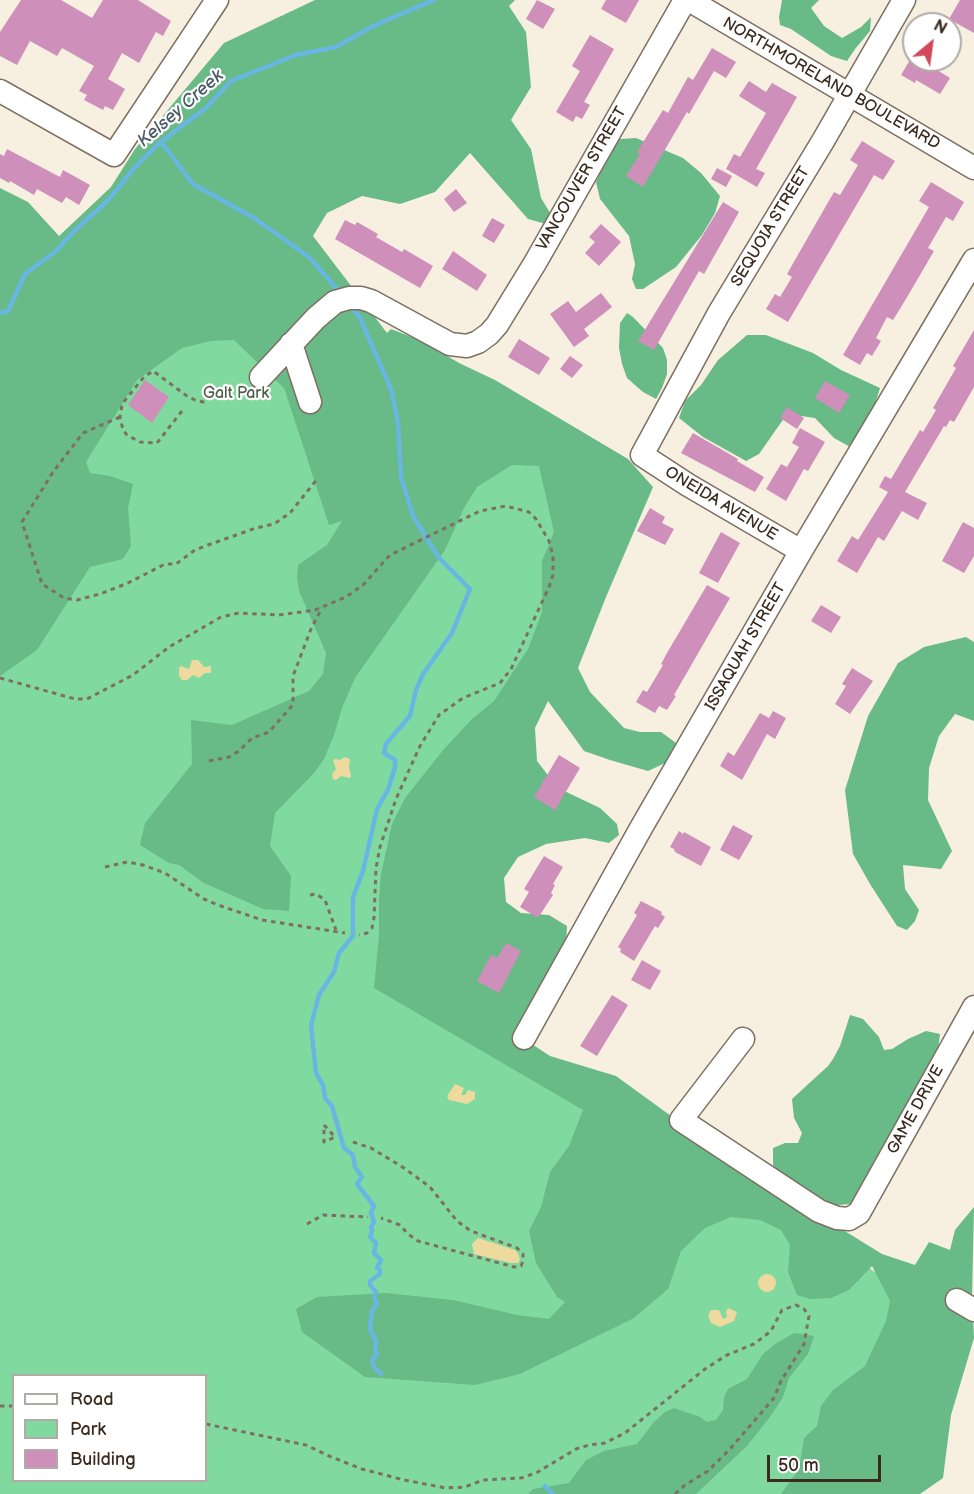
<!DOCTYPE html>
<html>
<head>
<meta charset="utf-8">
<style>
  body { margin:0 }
  #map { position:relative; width:974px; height:1494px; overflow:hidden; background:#f7f0e1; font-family:"Balsamiq Sans",sans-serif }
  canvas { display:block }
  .legend { position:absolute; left:12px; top:1374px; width:195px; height:108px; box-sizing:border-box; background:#fff; border:2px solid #b1aaa5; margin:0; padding:8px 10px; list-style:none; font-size:18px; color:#3b2a1e }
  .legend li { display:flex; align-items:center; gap:12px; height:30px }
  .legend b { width:30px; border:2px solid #b1aaa5 }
  .north { position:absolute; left:902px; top:12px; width:60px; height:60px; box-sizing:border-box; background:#fff; border:2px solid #b1aaa5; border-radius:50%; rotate:29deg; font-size:16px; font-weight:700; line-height:24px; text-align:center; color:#3b2a1e }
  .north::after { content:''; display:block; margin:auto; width:21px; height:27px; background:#d1495b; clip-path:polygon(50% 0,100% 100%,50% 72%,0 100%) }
  .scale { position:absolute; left:767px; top:1455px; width:114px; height:27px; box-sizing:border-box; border:3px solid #3b2a1e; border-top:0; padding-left:8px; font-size:18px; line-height:21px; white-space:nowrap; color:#3b2a1e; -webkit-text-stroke:4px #fff; paint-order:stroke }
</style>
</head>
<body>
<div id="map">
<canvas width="974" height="1494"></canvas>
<ul class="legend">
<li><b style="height:8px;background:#fff"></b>Road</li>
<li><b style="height:16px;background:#80daa0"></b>Park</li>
<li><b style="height:16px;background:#ce8fba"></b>Building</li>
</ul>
<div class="north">N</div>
<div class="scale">50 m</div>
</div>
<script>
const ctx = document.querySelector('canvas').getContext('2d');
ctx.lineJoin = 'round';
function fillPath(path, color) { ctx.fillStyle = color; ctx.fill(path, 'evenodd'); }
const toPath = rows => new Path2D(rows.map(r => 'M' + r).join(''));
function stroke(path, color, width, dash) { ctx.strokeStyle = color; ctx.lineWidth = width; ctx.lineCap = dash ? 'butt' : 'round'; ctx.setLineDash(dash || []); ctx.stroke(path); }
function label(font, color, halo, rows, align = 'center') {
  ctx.font = font + ' "Balsamiq Sans",sans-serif'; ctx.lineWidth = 4.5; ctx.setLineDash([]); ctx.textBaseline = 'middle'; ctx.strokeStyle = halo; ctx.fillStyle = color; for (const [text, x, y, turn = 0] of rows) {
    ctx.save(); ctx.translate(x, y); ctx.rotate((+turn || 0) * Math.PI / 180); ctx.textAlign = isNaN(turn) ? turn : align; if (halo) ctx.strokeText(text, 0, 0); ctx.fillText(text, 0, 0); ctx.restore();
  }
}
fillPath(toPath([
  [251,192,435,424,628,468,378,971,715,1162,936,1314,849,1494,0,1494,0,379],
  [14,1376,206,1376,206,1480,14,1480]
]), '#80daa0');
fillPath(toPath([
  [315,0,515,0,509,6,526,32,531,87,511,120,531,149,541,198,552,216,546,224,528,219,470,153,435,192,400,204,362,196,327,213,313,236,387,333,391,329,422,341,459,363,495,380,628,459,653,487,606,597,578,668,590,692,624,728,640,732,661,732,676,743,665,763,648,771,610,760,584,751,548,701,535,728,537,761,558,788,600,808,617,824,619,835,609,843,585,838,546,844,518,857,504,878,506,902,521,913,549,915,567,926,566,949,518,1035,550,1056,616,1076,744,1169,882,1254,915,1265,929,1242,950,1250,955,1230,974,1207,972,1297,974,1338,951,1415,943,1478,920,1494,781,1494,799,1469,804,1438,817,1426,821,1406,833,1390,865,1366,886,1321,890,1301,872,1266,849,1290,831,1298,810,1299,797,1295,788,1272,790,1245,781,1230,760,1220,731,1217,705,1228,681,1251,668,1289,634,1318,520,1374,475,1385,365,1377,302,1332,296,1309,317,1297,386,1293,453,1300,517,1315,549,1319,565,1302,557,1297,536,1263,529,1231,541,1207,550,1172,569,1146,583,1110,374,988,379,935,379,899,381,874,392,824,405,798,444,749,472,719,494,701,528,649,542,612,542,561,554,532,539,466,512,465,477,487,464,508,445,550,355,678,342,708,334,735,324,759,314,773,275,813,270,846,291,876,289,911,263,909,204,883,179,865,169,863,140,845,145,823,192,764,191,720,232,725,309,691,323,674,326,653,299,591,297,578,298,565,327,545,342,521,329,525,284,388,234,340,211,341,182,348,137,380,86,462,90,473,110,476,133,484,128,508,131,546,123,559,90,567,37,650,0,676,0,188,28,202,59,236,111,187,135,149,224,43],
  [782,0,819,0,811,8,824,26,842,38,861,27,871,17,870,31,855,49,847,61,831,56,791,29,780,25,779,17],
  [636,138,683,158,701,173,720,196,715,213,702,235,676,267,643,289,636,289,632,279,635,264,629,236,600,199,596,182,610,153,620,139],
  [627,313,633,317,663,348,667,360,667,374,662,388,656,399,643,392,627,378,622,364,619,348,620,323],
  [747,335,766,335,813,353,841,370,880,388,868,426,852,448,834,438,815,418,787,414,759,454,746,461,703,437,679,418,685,401,701,385,718,360],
  [966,637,974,642,974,721,955,714,939,736,929,768,928,800,952,851,941,869,903,865,905,889,919,910,915,921,907,930,897,926,870,884,853,854,845,790,868,716,898,663,924,647],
  [850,1015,863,1019,879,1037,884,1050,892,1049,908,1039,926,1031,940,1034,938,1050,857,1195,850,1204,830,1206,781,1177,773,1165,773,1148,785,1143,798,1143,802,1133,794,1118,792,1099,828,1066,833,1059,840,1046],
  [794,1333,814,1336,808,1354,789,1378,783,1397,770,1417,747,1446,696,1494,528,1494,533,1489,569,1483,586,1460,604,1451,637,1444,654,1422,665,1412,674,1408,700,1417,707,1422,716,1420,723,1410,724,1397,728,1389,747,1379,763,1354,775,1344]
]), '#68ba86');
fillPath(toPath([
  [192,660,198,660,204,667,211,666,211,673,205,673,199,678,193,675,187,680,182,680,179,676,179,668,181,666,189,669],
  [345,757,350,759,349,767,351,776,350,778,341,776,336,780,333,779,332,774,336,769,333,760,335,759,340,760],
  [455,1084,464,1088,461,1095,465,1095,468,1090,475,1092,475,1099,467,1104,449,1100,447,1096],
  [478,1238,515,1250,518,1253,520,1260,518,1263,511,1263,474,1254,472,1244],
  '758 1283a9 9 0 1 1 18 0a9 9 0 1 1-18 0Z',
  [728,1308,737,1312,734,1321,720,1327,711,1323,708,1316,711,1310,719,1310,723,1319,727,1317,726,1312]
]), '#eeda9e');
stroke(toPath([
  [161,142,193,184,254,218,309,257,337,289],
  [353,309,359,316,391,389,398,423,401,477,413,516,439,558,470,589,452,633,423,674,416,690,410,716,386,744,384,753,395,760,395,767,388,790,377,809,363,871,353,897,353,936,339,953,334,972,319,995,311,1025,316,1073,323,1085,325,1098,332,1106,344,1148,353,1155,355,1167,362,1177,357,1184,374,1206,371,1213,374,1222,371,1227,372,1231,370,1237,376,1243,374,1253,381,1260,377,1268,380,1270,380,1274,370,1281,370,1285,376,1292,374,1298,377,1304,372,1311,370,1329,376,1341,375,1349,377,1355,372,1360,374,1367,381,1374],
  [0,313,8,311,25,274,55,252,76,229,101,207,117,190,134,168,157,145,207,107,231,81,296,55,336,47,373,26,434,0],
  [545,1486,553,1494]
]), '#67b7e2', 4.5);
fillPath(toPath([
  [21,0,61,0,92,18,103,0,138,0,171,21,163,36,156,32,139,63,122,53,108,79,125,89,113,110,105,106,103,110,84,100,87,95,79,91,94,66,62,48,57,56,30,41,17,65,0,56,0,32],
  [537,0,555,9,543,29,526,19],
  [606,0,639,0,626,23,601,9],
  [960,0,974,0,974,33,949,19],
  [590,35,614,49,584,102,590,105,582,119,576,116,573,122,556,112,580,71,572,66],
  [712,48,736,62,726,78,714,71,689,114,687,112,643,187,626,176,640,154,637,152,663,110,668,113,688,77,693,80],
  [913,55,914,60,921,60,950,78,940,94,916,80,915,83,901,75],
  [749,81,766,92,772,83,797,97,756,169,765,173,757,187,726,169,734,154,740,157,766,113,739,96],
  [862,141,895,161,883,180,874,175,788,322,766,309,775,294,780,297,792,277,787,274,815,225,834,192,840,195,858,165,850,160],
  [7,149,60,177,63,170,90,185,79,205,66,197,62,203,37,189,34,195,10,181,9,183,0,178,0,154,4,156],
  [717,168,732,176,726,187,711,179],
  [931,182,964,202,953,221,946,217,928,248,934,251,906,299,893,320,887,317,876,338,881,341,872,356,867,353,860,365,843,355,929,207,919,201],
  [456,189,467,203,454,212,444,199],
  [723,202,739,212,704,274,699,271,654,350,638,341],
  [492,218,505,225,494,243,482,236],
  [345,220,355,225,357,222,378,234,376,237,402,252,404,249,433,266,420,288,335,239],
  [601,224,621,242,599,266,585,253,595,242,589,237],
  [453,251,487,275,477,291,442,269],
  [601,293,612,307,584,329,589,336,574,347,550,314,568,301,576,312],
  [974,330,974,387,954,422,950,420,946,427,944,426,905,492,927,503,918,520,902,511,884,541,878,537,857,573,837,561,852,536,858,540,888,492,879,487,885,476,891,479,920,430,923,432,936,410,933,408,956,368,953,366],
  [519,339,550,358,539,375,508,357],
  [570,356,583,365,572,378,560,369],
  [145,380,169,397,152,423,128,405],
  [825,381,850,395,839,413,815,398],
  [787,407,804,418,797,429,780,418],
  [800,428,825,442,808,471,804,469,786,501,766,489,781,464,787,467,799,447,792,443],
  [693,433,738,459,737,461,764,477,755,492,681,453],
  [650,508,665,517,662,523,674,529,665,545,637,531],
  [963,522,974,528,974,556,964,573,942,561],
  [721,532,740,543,718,583,699,573],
  [707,585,730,598,674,695,676,696,667,710,659,706,655,713,636,702,643,690,647,692,663,665,661,664,667,653],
  [821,605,841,617,831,633,811,621],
  [852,668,873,681,850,714,835,704,846,686,842,684],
  [773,711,786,718,775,739,767,734,742,780,720,766,728,752,734,756,760,713,769,718],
  [559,755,580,768,555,810,534,797],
  [733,825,753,836,739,860,720,850],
  [679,831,683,834,684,832,711,847,701,866,675,852,674,849,670,847],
  [544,856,563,867,553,884,555,885,551,893,553,895,538,918,520,907,529,892,524,889],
  [641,901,662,912,661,914,665,917,658,928,655,926,634,961,620,952,621,949,618,947,637,915,634,913],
  [506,943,521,951,499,993,477,981,491,955,497,958],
  [642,960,661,971,650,990,631,980],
  [612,995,628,1005,597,1056,580,1046]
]), '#ce8fba');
const minor = toPath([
  [689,0,974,168],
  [0,91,114,155,217,0],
  [291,344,310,402],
  [261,377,316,318,335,302,349,298,361,298,371,301,450,344,467,346,478,342,489,334,497,325,535,263,685,0],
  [801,551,688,485,642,455,719,313,823,141,904,0],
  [524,1038,641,828,801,551,974,260],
  [743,1039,681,1120,819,1211,837,1218,849,1219,859,1213,974,1007],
  [957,1300,974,1310]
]);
stroke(minor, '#7d6f62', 25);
stroke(toPath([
  [182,411,157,443,140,442,127,435,123,430,120,417,122,405,126,399,144,377,153,371,187,396,195,400,207,403],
  [120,417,83,433,53,472,22,522,42,584,64,598,77,600,100,594,128,583,165,564,176,564,195,550,208,545,256,528,274,524,290,513,318,478],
  [0,678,75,699,87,699,133,675,169,647,221,617,239,613,279,615,315,610,346,597,363,585,390,555,480,511,506,506,529,512,536,519,549,541,553,556,553,575,549,587,511,669,500,683,463,698,439,715,420,746,396,799,380,847,376,868,374,918,372,928,367,933,359,935],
  [209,761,229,757,239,751,252,738,269,732,291,707,293,702,293,676,311,629,322,608],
  [105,867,127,862,143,865,165,873,204,899,218,905,262,920,345,933],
  [310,895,316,894,325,900,336,930],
  [324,1125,335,1137,324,1142,324,1125],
  [353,1142,371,1148,404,1168,430,1187,457,1221,471,1231,517,1248,523,1254,523,1261,521,1266,514,1267,418,1241,408,1234,400,1225,381,1218],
  [307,1224,323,1215,368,1217],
  [0,1406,14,1406],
  [206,1424,306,1445,329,1456,362,1469,404,1480,446,1488,465,1487,483,1480,521,1478,536,1473,576,1449,589,1445,605,1443,625,1433,705,1369,727,1355,754,1344,771,1331,782,1310,796,1305,804,1309,809,1316,804,1344,781,1381,774,1398,730,1449,708,1471,685,1485,675,1494]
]), '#7d6f62', 3, [4.5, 4.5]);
stroke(minor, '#fff', 22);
label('16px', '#3b2a1e', '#fff', [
  ["NORTHMORELAND BOULEVARD",831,84,30],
  ["VANCOUVER STREET",582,179,-60],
  ["SEQUOIA STREET",771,227,-59],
  ["ONEIDA AVENUE",721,504,31],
  ["ISSAQUAH STREET",746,647,-60],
  ["GAME DRIVE",916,1110,-61]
]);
label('16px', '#505f45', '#fff', [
  ["Galt Park",236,394]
]);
label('italic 18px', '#4a5b63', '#fff', [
  ["Kelsey Creek",181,109,-41]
]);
</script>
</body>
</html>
